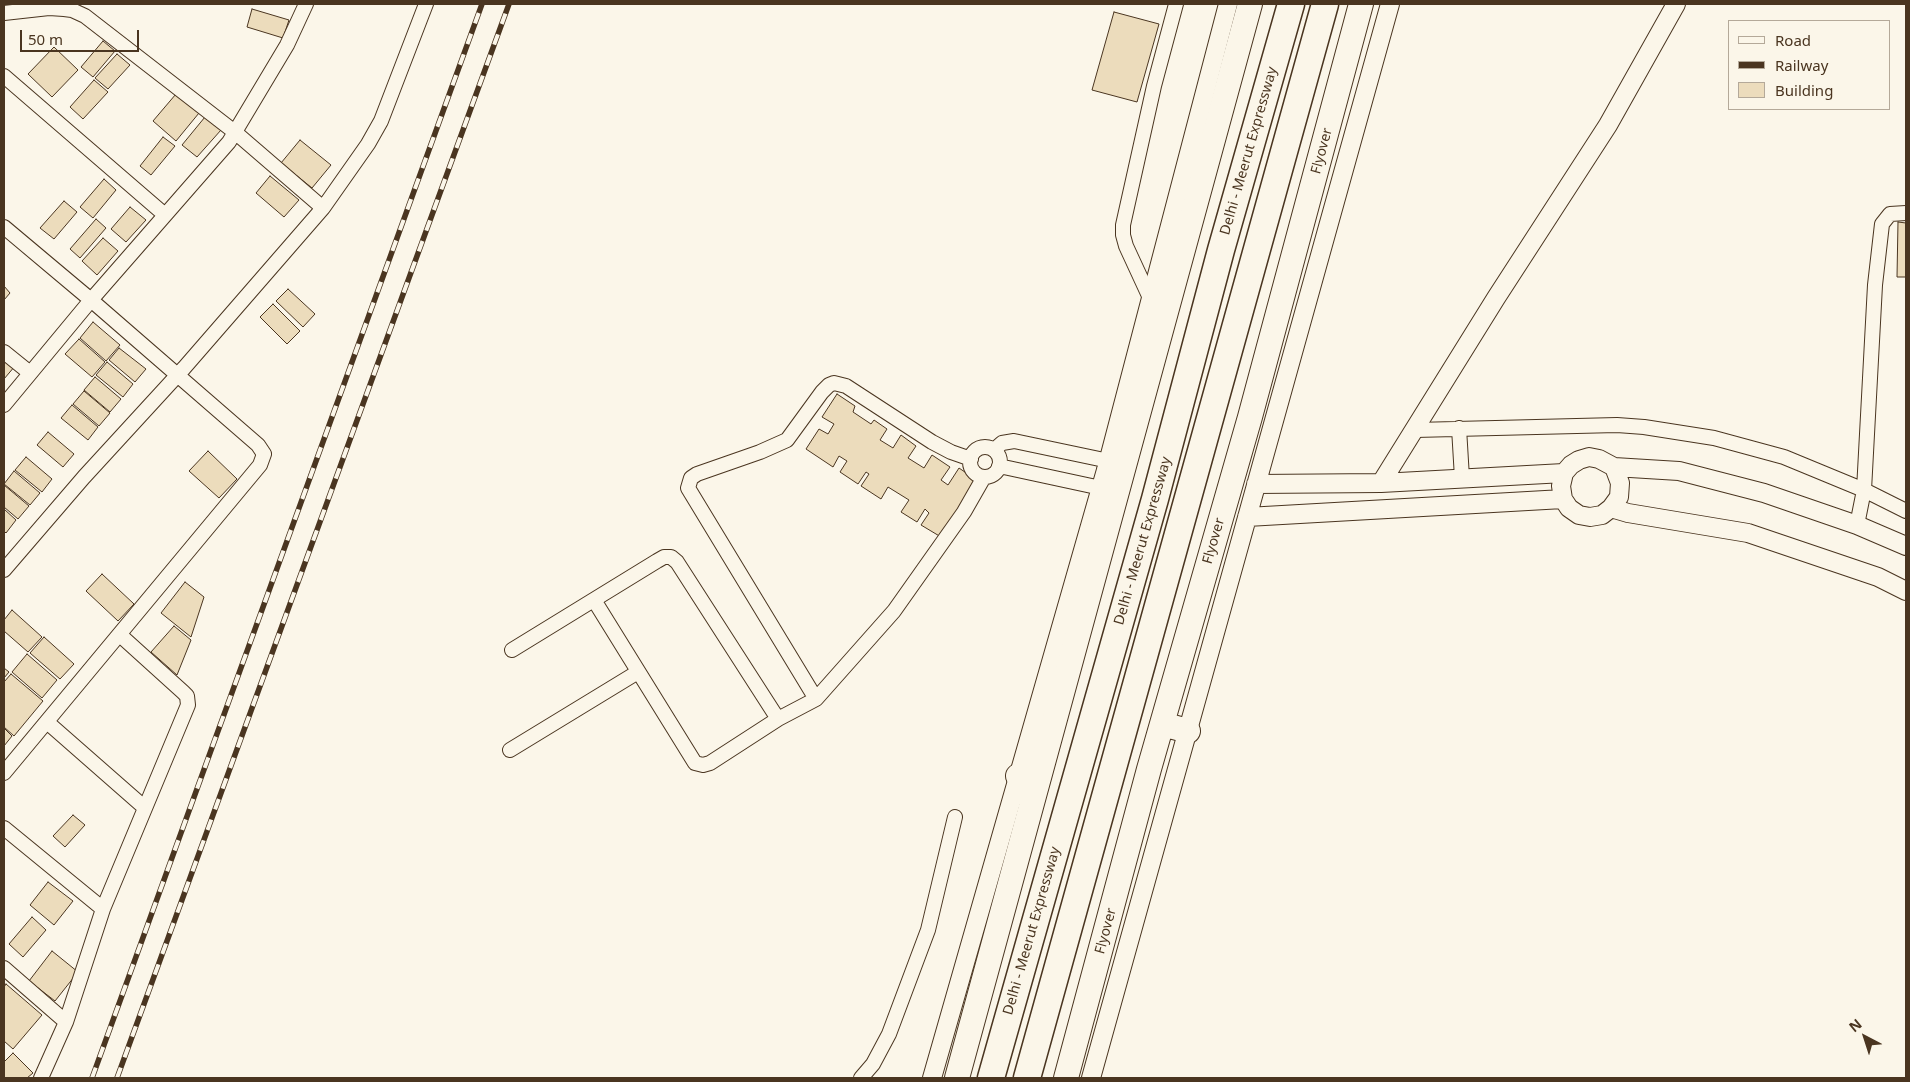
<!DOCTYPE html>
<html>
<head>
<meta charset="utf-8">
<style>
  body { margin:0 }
  #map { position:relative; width:1910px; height:1082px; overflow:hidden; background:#fbf6e9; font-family:"Noto Sans",sans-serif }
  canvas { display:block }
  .frame { position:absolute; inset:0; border:5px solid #4a3520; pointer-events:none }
  .legend { position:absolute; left:1728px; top:20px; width:162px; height:90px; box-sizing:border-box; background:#fbf6e9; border:1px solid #b4a999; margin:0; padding:6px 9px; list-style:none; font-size:15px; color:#4a3520 }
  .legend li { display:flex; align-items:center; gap:10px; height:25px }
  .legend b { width:25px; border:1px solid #b4a999 }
  .north { position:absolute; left:1840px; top:1012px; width:50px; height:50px; -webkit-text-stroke:4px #fbf6e9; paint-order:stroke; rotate:320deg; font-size:14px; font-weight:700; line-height:20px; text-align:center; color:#4a3520 }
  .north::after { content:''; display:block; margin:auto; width:18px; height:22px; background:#4a3520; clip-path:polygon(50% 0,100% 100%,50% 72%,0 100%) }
  .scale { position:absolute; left:20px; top:30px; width:119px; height:22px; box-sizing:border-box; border:2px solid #4a3520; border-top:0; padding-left:6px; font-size:15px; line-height:18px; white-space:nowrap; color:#4a3520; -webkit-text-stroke:4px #fbf6e9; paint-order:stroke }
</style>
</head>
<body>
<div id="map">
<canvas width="1910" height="1082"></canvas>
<div class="frame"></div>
<ul class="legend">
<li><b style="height:6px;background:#fbf6e9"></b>Road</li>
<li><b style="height:6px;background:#4a3520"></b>Railway</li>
<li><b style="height:14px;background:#ecdcbc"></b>Building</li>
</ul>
<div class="north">N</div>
<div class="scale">50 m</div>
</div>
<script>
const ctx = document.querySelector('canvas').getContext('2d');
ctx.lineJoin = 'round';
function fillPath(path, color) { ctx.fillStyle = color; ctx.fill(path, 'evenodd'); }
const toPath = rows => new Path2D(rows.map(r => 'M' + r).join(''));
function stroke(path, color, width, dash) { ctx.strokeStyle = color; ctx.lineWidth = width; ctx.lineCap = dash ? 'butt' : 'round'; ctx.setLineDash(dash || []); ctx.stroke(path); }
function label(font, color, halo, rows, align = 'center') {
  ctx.font = font + ' "Noto Sans",sans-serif'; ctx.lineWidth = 4; ctx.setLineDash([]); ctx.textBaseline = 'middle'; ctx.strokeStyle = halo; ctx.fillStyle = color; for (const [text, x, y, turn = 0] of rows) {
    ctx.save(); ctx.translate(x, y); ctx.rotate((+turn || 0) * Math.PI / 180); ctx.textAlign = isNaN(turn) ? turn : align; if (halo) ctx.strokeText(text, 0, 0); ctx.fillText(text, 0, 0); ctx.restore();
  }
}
const building = toPath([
  [252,9,289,20,283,38,247,27,252,9],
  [1114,12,1159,24,1137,102,1092,90,1114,12],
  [103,41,115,51,93,77,81,67,103,41],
  [54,47,78,70,52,97,28,74,54,47],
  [117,54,130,65,108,89,95,78,117,54],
  [94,80,108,92,83,119,70,107,94,80],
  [176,94,199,113,176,141,153,121,176,94],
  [205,117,221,130,197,157,182,145,205,117],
  [163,137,175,146,151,175,140,166,163,137],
  [300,140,331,165,312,188,281,163,300,140],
  [270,176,299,200,284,217,256,193,270,176],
  [104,179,116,190,93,218,80,207,104,179],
  [64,201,77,212,54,239,40,228,64,201],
  [130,207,146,220,126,242,111,229,130,207],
  [96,219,106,228,80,258,70,249,96,219],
  [1898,222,1906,223,1906,277,1897,277,1898,222],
  [103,238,118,251,97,275,82,261,103,238],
  [4,286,10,293,4,300,4,286],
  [288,289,315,314,303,327,276,301,288,289],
  [273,304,300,331,287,344,260,317,273,304],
  [93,322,120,345,106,361,80,338,93,322],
  [79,339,105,362,92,377,65,354,79,339],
  [119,348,146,369,135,382,109,360,119,348],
  [4,356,15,366,4,379,4,356],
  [107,362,133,384,123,397,96,375,107,362],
  [95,377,121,399,110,412,84,390,95,377],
  [84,391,110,413,99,426,73,404,84,391],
  [837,394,855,406,853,412,871,424,874,420,887,429,880,440,893,448,901,435,916,446,908,458,924,468,932,455,950,467,941,480,948,485,959,468,978,481,941,537,921,525,929,513,925,509,917,522,901,512,909,500,888,487,881,499,861,486,869,474,866,472,858,484,840,472,847,461,839,456,833,467,806,449,819,429,828,434,834,424,822,417,837,394],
  [72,405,98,427,88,440,61,418,72,405],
  [48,432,74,454,63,467,37,445,48,432],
  [208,451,237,479,219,498,189,471,208,451],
  [26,457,52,479,42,492,15,470,26,457],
  [14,471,40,493,30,505,4,484,14,471],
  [4,485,29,506,18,519,4,507,4,485],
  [4,509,16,520,6,533,4,531,4,509],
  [102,574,134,604,118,621,86,591,102,574],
  [185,582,204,597,191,637,161,613,185,582],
  [12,610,42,637,28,652,4,631,4,620,12,610],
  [174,626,191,640,177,675,151,652,174,626],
  [44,637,74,664,60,679,30,653,44,637],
  [27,654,57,680,42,698,12,672,27,654],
  [4,668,9,672,4,678,4,668],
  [11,674,43,701,14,736,4,727,4,682,11,674],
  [4,728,12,736,4,746,4,728],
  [73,815,85,825,65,847,53,836,73,815],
  [48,882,73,901,54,925,30,905,48,882],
  [32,917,46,930,23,957,9,944,32,917],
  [52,951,78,972,55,1001,29,981,52,951],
  [6,984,42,1015,13,1049,4,1041,4,987,6,984],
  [13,1053,33,1073,27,1078,4,1078,4,1062,13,1053]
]);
fillPath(building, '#ecdcbc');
stroke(building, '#4a3520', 1);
const minor = toPath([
  [4,13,49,8,64,9,72,10,85,16,236,133,323,208],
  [4,76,165,215],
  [4,227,91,300,258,445,264,454,260,465,4,773],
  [1150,298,1126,246,1123,235,1123,225,1154,86,1176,4],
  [4,352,30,373],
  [4,405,91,300,229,142,287,45,306,4],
  [1459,428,1462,478],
  [1415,430,1617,425,1644,427,1714,438,1784,457,1864,490,1906,511],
  '970 462a15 15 0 1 1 30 0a15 15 0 1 1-30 0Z',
  [994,450,1002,443,1014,441,1109,461],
  [971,459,951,452,932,442,846,386,834,383,829,385,822,392,787,440,760,452,697,474,691,478,688,488,816,699,894,611,964,512,984,477],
  [999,466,1101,488],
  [1857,525,1864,490,1875,285,1882,224,1890,214,1906,213],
  [4,570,84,477,184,368,323,208,368,144,381,121,426,4],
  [594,600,695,763,703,765,710,763,778,719,816,699],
  [512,650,657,561,664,557,671,557,677,562,778,719],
  [47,722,145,808],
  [510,750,638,672],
  [4,828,103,909],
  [4,968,66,1022],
  [41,1078,66,1022,103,909,188,705,187,696,183,692,120,635],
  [861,1078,873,1064,889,1034,928,930,955,817]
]);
const tertiary = toPath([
  [1614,467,1620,483,1619,497,1611,508,1602,515,1590,517,1579,515,1569,508,1563,499,1561,486,1564,473,1571,465,1579,460,1589,457,1599,459,1614,467,1679,471,1764,493,1857,525,1906,546],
  [1381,483,1496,298,1608,125,1676,4],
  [1256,484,1381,483,1564,473],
  [1611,508,1628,513,1748,533,1878,577,1906,591],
  [1247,517,1563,499],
  [932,1078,1106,470,1228,4],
  [1091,1078,1390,4]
]);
const trunk = toPath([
  [1162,724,1188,731],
  [1018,776,1032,803],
  [957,1078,1250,4],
  [1066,1078,1149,769,1250,417,1361,4]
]);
const motorway = toPath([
  [991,1078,1155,499,1221,250,1291,4],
  [1027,1078,1325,4]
]);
stroke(minor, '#4a3520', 16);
stroke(tertiary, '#4a3520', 20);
stroke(trunk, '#4a3520', 26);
stroke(motorway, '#4a3520', 29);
stroke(minor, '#fbf6e9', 14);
stroke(tertiary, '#fbf6e9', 18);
stroke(trunk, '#fbf6e9', 24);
stroke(motorway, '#fbf6e9', 26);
const rail = toPath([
  [92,1078,482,4],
  [117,1078,509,4]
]);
stroke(rail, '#4a3520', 5.5);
stroke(rail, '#fbf6e9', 4, [11]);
label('14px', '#4a3520', '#fbf6e9', [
  ["Delhi - Meerut Expressway",1249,151,-74],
  ["Flyover",1322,151,-75],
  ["Delhi - Meerut Expressway",1143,541,-74],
  ["Flyover",1214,541,-74],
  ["Delhi - Meerut Expressway",1032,931,-74],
  ["Flyover",1106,931,-75]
]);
</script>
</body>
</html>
